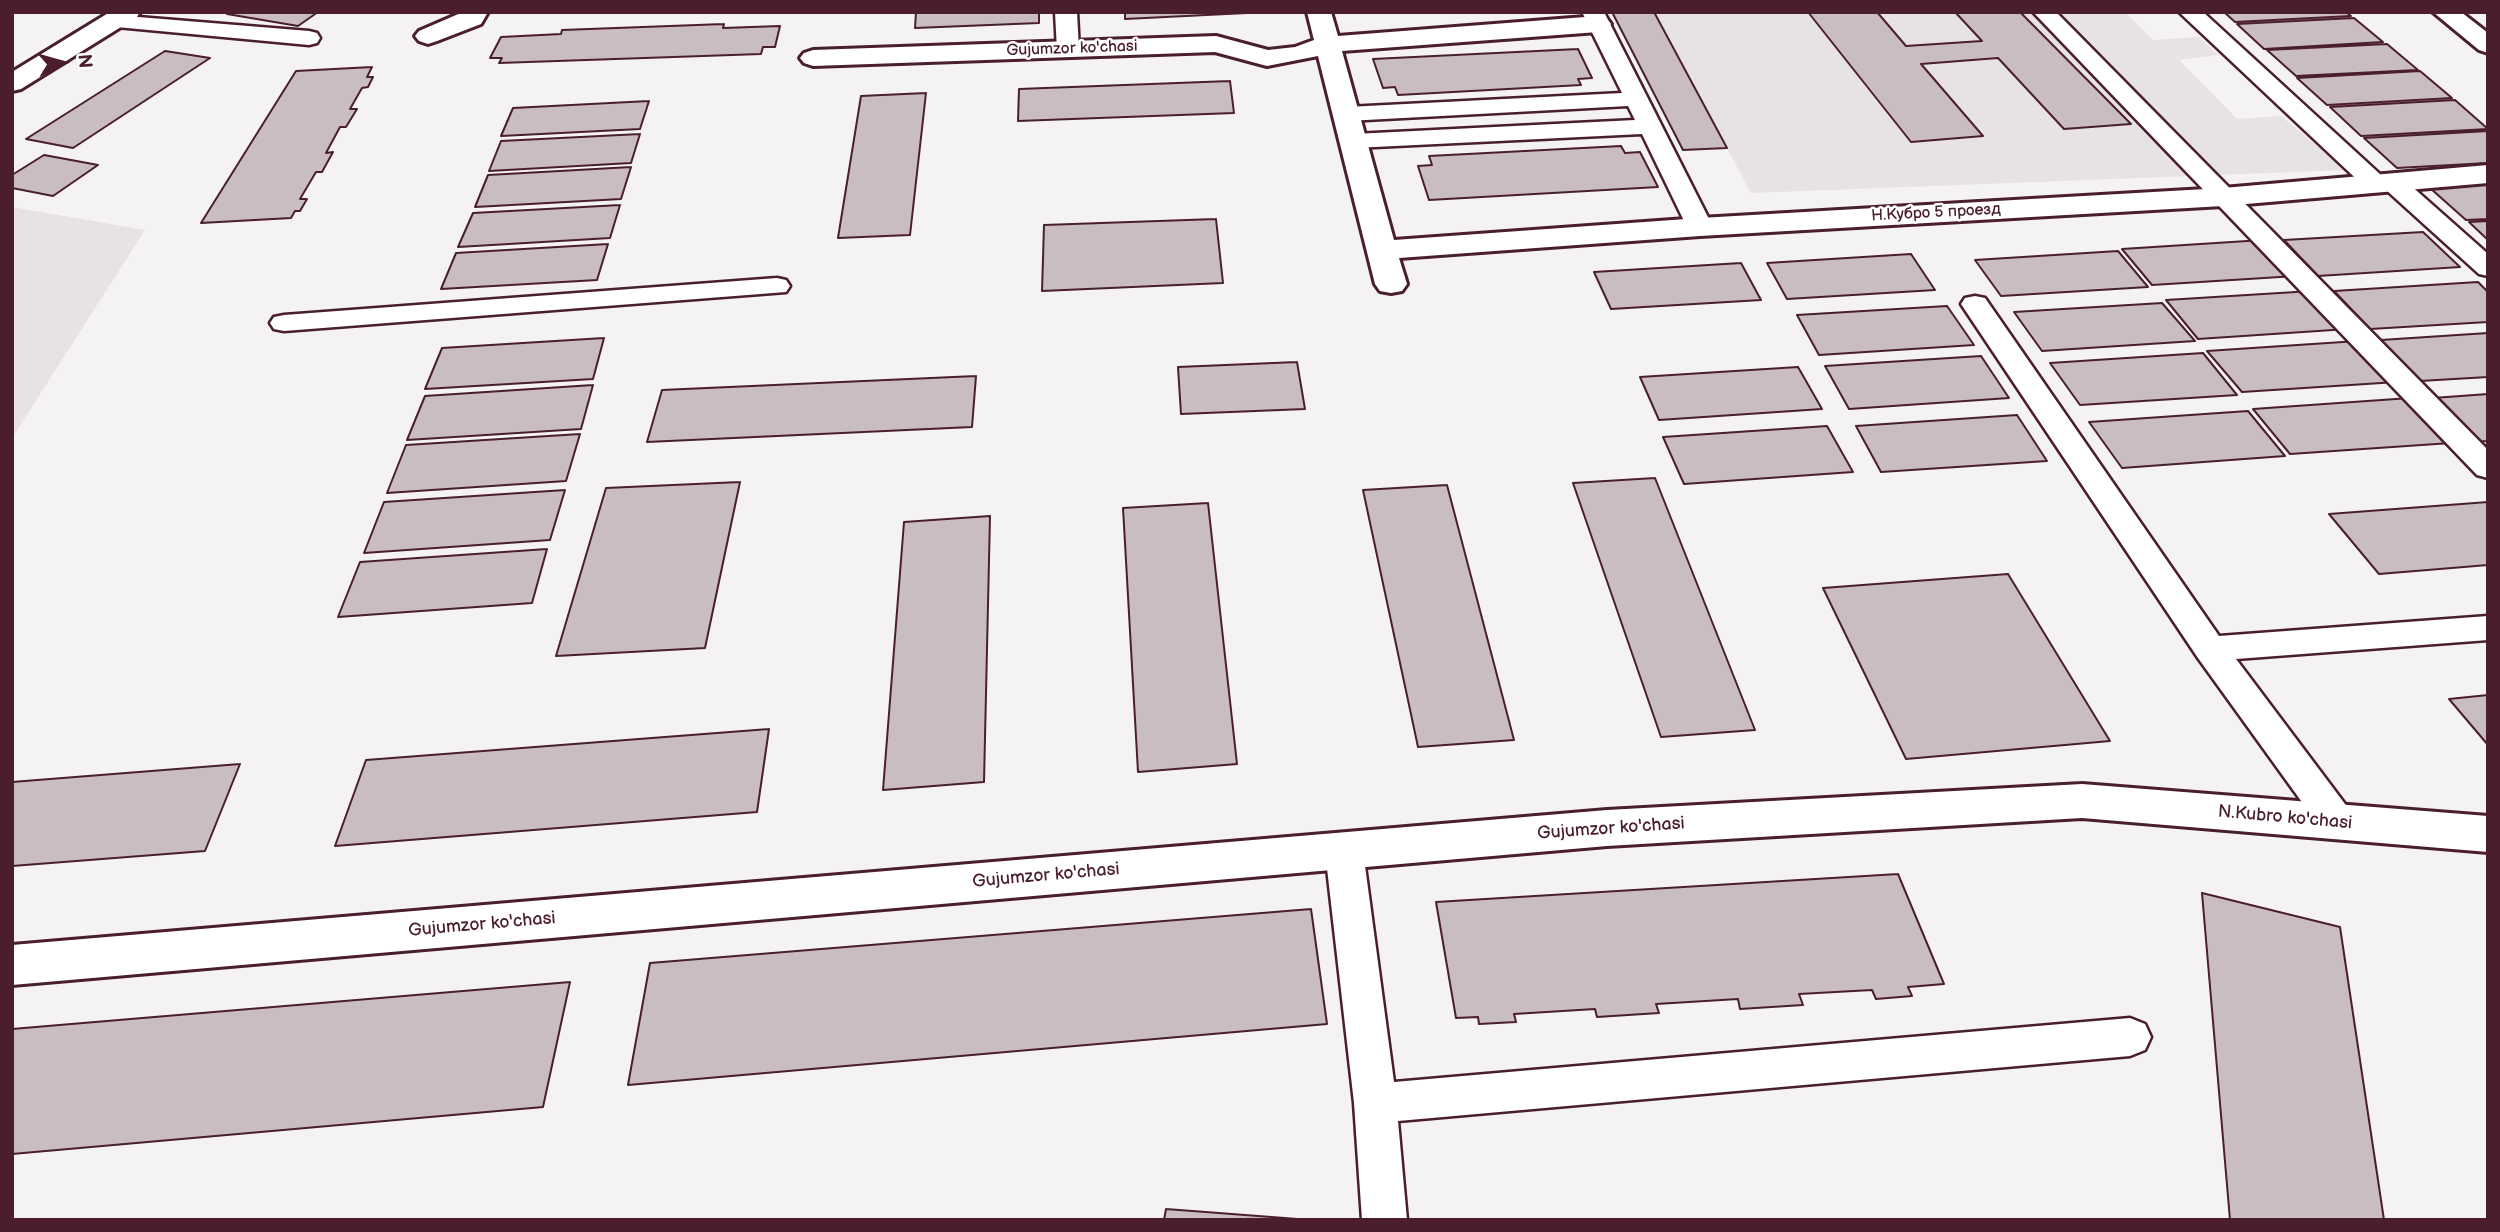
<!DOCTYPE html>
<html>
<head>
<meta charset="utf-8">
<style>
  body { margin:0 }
  #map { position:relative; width:2500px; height:1232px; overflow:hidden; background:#f4f2f2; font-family:"Balsamiq Sans",sans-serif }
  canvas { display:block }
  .frame { position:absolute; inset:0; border:14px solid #4a1f2b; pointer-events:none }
  .north { position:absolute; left:28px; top:28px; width:70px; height:70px; -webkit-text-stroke:5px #fff; paint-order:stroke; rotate:85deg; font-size:19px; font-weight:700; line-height:28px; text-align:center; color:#4a1f2b }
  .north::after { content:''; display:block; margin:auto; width:24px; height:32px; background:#4a1f2b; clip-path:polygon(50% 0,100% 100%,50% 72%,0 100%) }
</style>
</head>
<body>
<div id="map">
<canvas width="2500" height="1232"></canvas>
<div class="frame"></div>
<div class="north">N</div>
</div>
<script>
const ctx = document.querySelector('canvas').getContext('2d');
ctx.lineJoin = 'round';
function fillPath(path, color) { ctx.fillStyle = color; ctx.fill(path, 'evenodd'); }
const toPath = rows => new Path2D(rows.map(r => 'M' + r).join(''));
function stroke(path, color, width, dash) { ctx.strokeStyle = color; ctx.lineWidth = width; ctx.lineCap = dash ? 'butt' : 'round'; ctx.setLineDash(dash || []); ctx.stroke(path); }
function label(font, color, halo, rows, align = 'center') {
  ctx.font = font + ' "Balsamiq Sans",sans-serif'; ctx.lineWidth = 5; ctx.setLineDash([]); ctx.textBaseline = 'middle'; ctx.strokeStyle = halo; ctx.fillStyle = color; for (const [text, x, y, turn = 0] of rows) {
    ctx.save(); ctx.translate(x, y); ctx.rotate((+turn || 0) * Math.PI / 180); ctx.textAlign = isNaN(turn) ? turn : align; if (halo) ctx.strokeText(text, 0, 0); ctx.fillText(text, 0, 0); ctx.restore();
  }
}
fillPath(toPath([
  [1612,12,2125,12,2153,40,2199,37,2218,55,2179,60,2237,119,2281,116,2346,170,1751,193,1727,148,1683,150],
  [12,207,145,230,12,438]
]), '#e7e2e3');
const building = toPath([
  [230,12,318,12,298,26,227,14,230,12],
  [916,12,1039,12,1039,23,915,28,916,12],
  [1125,12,1247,12,1247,13,1125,19,1125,12],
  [1612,12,1654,12,1727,148,1683,150,1612,12],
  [1808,12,1877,12,1906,46,1982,41,1955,12,2020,12,2131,124,2064,129,1998,58,1921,64,1983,136,1911,142,1808,12],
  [2224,12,2346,12,2351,16,2235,22,2224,12],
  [2354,18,2383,42,2264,49,2237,24,2354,18],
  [724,24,723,28,780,26,775,47,763,47,761,54,499,63,502,58,490,58,501,37,561,34,562,30,724,24],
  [2387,44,2418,70,2296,76,2267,50,2387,44],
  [1578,49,1592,78,1578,79,1581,85,1398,95,1395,87,1383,88,1373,59,1578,49],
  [165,51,210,58,73,148,26,139,165,51],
  [372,67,367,77,373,77,368,87,362,88,350,109,357,109,346,127,340,127,326,153,333,152,322,172,316,172,300,199,307,199,300,211,295,211,291,218,201,223,296,71,372,67],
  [2420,71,2452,98,2327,105,2297,78,2420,71],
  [1230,81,1234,113,1018,121,1019,89,1230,81],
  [926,93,910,235,838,238,861,96,926,93],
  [2455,100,2488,129,2361,136,2330,107,2455,100],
  [649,101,640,129,501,136,513,108,649,101],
  [2488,131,2488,163,2397,168,2364,138,2488,131],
  [640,134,631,163,489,171,501,141,640,134],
  [1621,146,1625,153,1640,152,1658,187,1429,200,1418,166,1432,165,1429,156,1621,146],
  [44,155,98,165,53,196,12,188,12,175,44,155],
  [631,167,621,199,475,207,488,175,631,167],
  [2488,184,2488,219,2466,220,2430,188,2488,184],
  [620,205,610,238,458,247,473,213,620,205],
  [1216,219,1223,283,1042,291,1044,225,1216,219],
  [2488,221,2488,240,2469,222,2488,221],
  [2423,232,2460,267,2318,276,2284,240,2423,232],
  [2263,240,2296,276,2152,285,2122,249,2263,240],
  [608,244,597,280,441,289,456,253,608,244],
  [2118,251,2148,287,2001,296,1975,260,2118,251],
  [1911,254,1935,290,1787,299,1767,263,1911,254],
  [1741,263,1761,300,1611,309,1594,272,1741,263],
  [2478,282,2488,292,2488,322,2370,329,2334,291,2478,282],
  [2312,291,2348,329,2198,339,2166,300,2312,291],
  [2162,303,2195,341,2042,351,2014,312,2162,303],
  [1947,306,1974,345,1819,355,1797,315,1947,306],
  [2488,333,2488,377,2420,381,2381,340,2488,333],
  [604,338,593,379,425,389,442,348,604,338],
  [2358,341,2397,382,2242,392,2207,351,2358,341],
  [2203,353,2237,395,2080,405,2050,363,2203,353],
  [1981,356,2009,398,1849,409,1825,366,1981,356],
  [1297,362,1305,409,1181,414,1178,367,1297,362],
  [1798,367,1822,409,1659,420,1640,377,1798,367],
  [976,376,972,427,647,442,662,390,976,376],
  [593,385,581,429,407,440,425,396,593,385],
  [2488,394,2488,441,2475,442,2433,398,2488,394],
  [2410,398,2451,443,2290,454,2253,409,2410,398],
  [2248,411,2285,456,2122,468,2089,422,2248,411],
  [2017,415,2047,461,1881,472,1856,426,2017,415],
  [1827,426,1853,472,1684,484,1663,437,1827,426],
  [580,434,566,481,387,493,406,445,580,434],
  [1655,478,1755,730,1661,737,1573,483,1655,478],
  [740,482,705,648,556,656,606,488,740,482],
  [1447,485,1514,740,1418,747,1363,490,1447,485],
  [565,490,550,540,364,553,384,502,565,490],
  [2488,502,2488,565,2379,574,2329,514,2488,502],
  [1208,503,1237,764,1138,772,1123,508,1208,503],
  [990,516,984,782,883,790,904,522,990,516],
  [547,549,532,603,338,617,360,562,547,549],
  [2008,574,2110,741,1906,759,1823,588,2008,574],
  [2488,695,2488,745,2449,699,2488,695],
  [769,729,757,812,335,846,366,760,769,729],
  [240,764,205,851,12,866,12,782,240,764],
  [1898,874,1944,984,1908,987,1912,996,1876,999,1872,990,1799,994,1803,1005,1740,1009,1738,999,1656,1004,1659,1013,1597,1017,1595,1009,1514,1014,1516,1022,1479,1024,1478,1017,1456,1018,1436,902,1898,874],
  [2202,893,2340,927,2384,1220,2230,1220,2202,893],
  [1311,909,1327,1024,628,1085,650,963,1311,909],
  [570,982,543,1107,12,1154,12,1029,570,982],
  [1166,1209,1311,1220,1164,1220,1166,1209]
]);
fillPath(building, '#cabdc1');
stroke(building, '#4a1f2b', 2);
const lane = toPath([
  [1055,12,1077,12,1079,50,1076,55,1068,57,1060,55,1057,50,1055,12],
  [1582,12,1604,12,1713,227,1709,232,1700,235,1691,232,1687,227,1642,134,1354,148,1346,146,1342,141,1346,136,1354,134,1635,120,1628,106,1347,121,1339,119,1335,114,1339,109,1347,107,1622,93,1582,12],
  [2033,12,2056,12,2488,450,2488,478,2477,475,2033,12],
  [2179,12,2203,12,2382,176,2391,174,2400,176,2488,254,2488,276,2479,274,2384,188,2375,190,2366,188,2179,12],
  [114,15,309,31,317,33,320,38,317,43,309,45,106,26,103,21,106,16,114,15],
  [777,278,786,280,790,286,786,292,284,331,274,329,270,323,274,317,284,315,777,278],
  [1975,296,1985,298,2219,636,2488,616,2488,640,2236,659,2351,812,2357,823,2351,834,2338,838,2325,834,2198,658,1961,304,1965,298,1975,296],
  [1344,836,1357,840,1363,851,1394,1082,2130,1018,2145,1024,2151,1037,2145,1050,2130,1056,1398,1121,1407,1220,1362,1220,1354,1103,1325,851,1331,840,1344,836]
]);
const street = toPath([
  [463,12,488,12,481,24,437,41,428,44,419,41,415,36,419,31,463,12],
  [1307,12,1331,12,1338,36,1598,16,1607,19,1611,24,1607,29,1598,32,1342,51,1394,240,1700,218,2223,188,2488,165,2488,183,2223,206,1700,236,1399,258,1407,284,1402,291,1391,293,1380,291,1375,284,1318,56,1267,66,1215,52,813,66,804,63,800,58,804,53,813,50,1216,36,1268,50,1295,47,1314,40,1307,12],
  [2082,784,2488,816,2488,852,2082,818,1607,846,12,985,12,945,1607,810,2082,784]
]);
const secondary = toPath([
  [110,12,140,12,137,17,21,89,12,91,12,72,110,12],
  [2433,12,2461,12,2488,33,2488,53,2479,50,2433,12]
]);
stroke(lane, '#4a1f2b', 5);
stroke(street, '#4a1f2b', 6);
stroke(secondary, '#4a1f2b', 6);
fillPath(lane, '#fff');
fillPath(street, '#fff');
fillPath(secondary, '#fff');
label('16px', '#4a1f2b', '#fff', [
  ["Gujumzor ko'chasi",1072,49,-2],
  ["Н.Кубро 5 проезд",1936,213,-3]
]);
label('18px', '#4a1f2b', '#fff', [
  ["N.Kubro ko'chasi",2285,818,5],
  ["Gujumzor ko'chasi",1611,829,-4],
  ["Gujumzor ko'chasi",1046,876,-5],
  ["Gujumzor ko'chasi",482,925,-5]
]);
</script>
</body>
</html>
